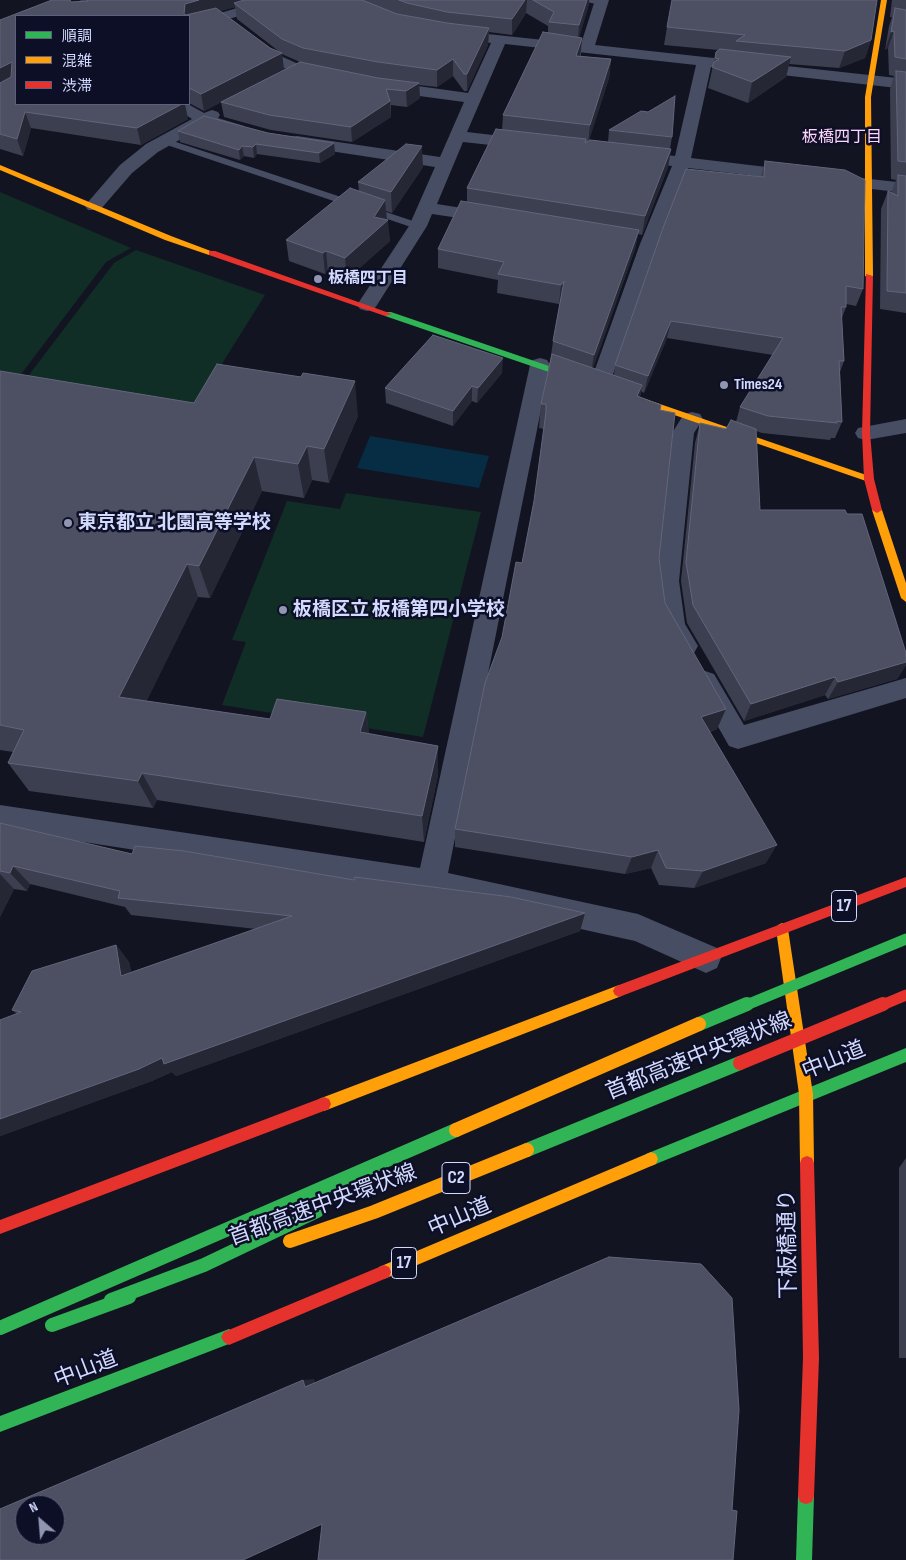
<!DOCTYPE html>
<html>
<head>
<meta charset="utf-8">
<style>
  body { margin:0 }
  #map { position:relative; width:906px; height:1560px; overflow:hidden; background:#131421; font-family:"Sofia Sans Condensed","Noto Sans JP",sans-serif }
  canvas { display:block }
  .legend { position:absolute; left:15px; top:15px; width:175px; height:90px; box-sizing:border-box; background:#0d0f27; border:1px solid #5c607d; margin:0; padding:6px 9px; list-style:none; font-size:15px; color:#d3daff }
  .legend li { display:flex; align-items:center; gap:10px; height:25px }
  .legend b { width:25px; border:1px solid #5c607d }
  .north { position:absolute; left:15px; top:1495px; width:50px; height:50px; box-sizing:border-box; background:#0d0f27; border:1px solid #5c607d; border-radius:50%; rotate:333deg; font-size:14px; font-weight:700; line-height:20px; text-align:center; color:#d3daff }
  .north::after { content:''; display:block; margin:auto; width:18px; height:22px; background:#9095b1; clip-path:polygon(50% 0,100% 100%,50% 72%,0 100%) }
</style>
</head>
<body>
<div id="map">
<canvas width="906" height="1560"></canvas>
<ul class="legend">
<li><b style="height:6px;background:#30b455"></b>順調</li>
<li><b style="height:6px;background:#ff9f0a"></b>混雑</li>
<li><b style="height:6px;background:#e5322d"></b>渋滞</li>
</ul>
<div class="north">N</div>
</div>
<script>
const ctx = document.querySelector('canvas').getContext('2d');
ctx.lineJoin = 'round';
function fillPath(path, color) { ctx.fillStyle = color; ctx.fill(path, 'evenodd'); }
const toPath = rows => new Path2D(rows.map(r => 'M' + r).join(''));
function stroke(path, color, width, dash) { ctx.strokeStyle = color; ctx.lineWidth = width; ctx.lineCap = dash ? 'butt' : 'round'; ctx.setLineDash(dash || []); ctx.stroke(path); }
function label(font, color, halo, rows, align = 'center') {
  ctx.font = font + ' "Sofia Sans Condensed","Noto Sans JP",sans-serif'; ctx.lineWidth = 5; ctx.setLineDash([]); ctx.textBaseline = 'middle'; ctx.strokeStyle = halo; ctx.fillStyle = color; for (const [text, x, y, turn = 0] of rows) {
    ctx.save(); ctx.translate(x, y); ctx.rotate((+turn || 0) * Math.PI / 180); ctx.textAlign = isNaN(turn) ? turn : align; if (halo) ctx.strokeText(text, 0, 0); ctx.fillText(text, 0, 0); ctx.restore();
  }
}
fillPath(toPath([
  [0,192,131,248,106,262,0,402],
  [136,250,265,295,183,426,13,396,114,263],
  [346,493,481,512,423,737,222,705,246,642,232,640,287,501,340,509]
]), '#102e26');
fillPath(toPath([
  [370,436,489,456,479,488,357,468]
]), '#062d44');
fillPath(toPath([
  [577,0,603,0,605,2,601,5,577,0],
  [164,138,422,224,423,226,422,228,414,228,161,143,161,139,164,138]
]), '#474d62');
fillPath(toPath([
  [265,0,288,0,286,3,189,30,189,22,265,0],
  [595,0,609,0,595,45,906,79,906,89,711,67,691,158,800,171,806,172,809,176,806,180,800,181,688,168,658,244,609,386,606,391,599,393,592,391,589,386,640,244,672,166,632,161,626,160,624,156,626,152,632,151,675,156,696,65,505,44,467,132,527,139,533,140,535,144,533,148,527,149,463,142,437,204,493,213,499,214,502,218,499,222,493,223,432,214,427,226,377,305,374,309,367,311,360,309,357,305,409,226,435,167,297,146,291,145,289,141,291,137,297,136,440,157,464,102,382,91,376,89,374,86,376,83,382,81,468,93,491,43,445,37,443,34,445,31,450,30,581,44,595,0],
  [252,37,257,38,283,57,305,67,332,74,335,77,327,82,295,73,273,63,247,44,245,41,252,37],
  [169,104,188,104,204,113,212,110,218,112,220,115,218,118,244,126,246,129,238,134,206,125,158,152,132,173,100,210,88,210,85,206,88,202,120,165,146,144,192,119,169,104],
  [843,176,906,183,906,193,837,185,834,181,837,177,843,176],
  [540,358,547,360,550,365,448,873,638,914,717,948,721,958,717,968,706,973,635,941,431,896,0,829,0,805,420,868,530,365,533,360,540,358],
  [692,412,700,414,703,419,694,433,679,581,685,624,698,646,694,653,685,656,676,653,661,625,655,581,672,433,684,414,692,412],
  [906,419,906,433,866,440,858,438,855,433,858,428,906,419],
  [705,671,714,674,744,725,906,678,906,698,738,749,729,746,692,681,696,674,705,671]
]), '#474d62');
fillPath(toPath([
  [385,312,391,312,587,379,588,381,587,383,581,383,385,316,385,312],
  [906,1048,906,1062,651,1166,646,1164,644,1159,646,1154,906,1048],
  [229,1329,234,1332,237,1337,234,1342,0,1432,0,1416,229,1329],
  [806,1488,812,1490,814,1496,812,1560,796,1560,798,1496,800,1490,806,1488]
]), '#30b455');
fillPath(toPath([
  [881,0,887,0,871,97,873,276,869,278,865,276,865,97,881,0],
  [0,165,171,236,216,253,209,255,165,240,0,170,0,165],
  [625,392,872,477,874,479,872,481,866,481,622,397,622,393,625,392],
  [877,507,882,510,906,583,906,602,901,598,872,510,877,507],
  [782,923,786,925,788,929,813,1094,814,1163,812,1168,807,1170,802,1168,800,1163,799,1094,776,929,778,925,782,923],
  [619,985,623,987,625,991,623,995,619,997,324,1111,319,1109,317,1104,319,1099,324,1097,619,985],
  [651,1152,656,1154,658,1159,656,1164,384,1279,379,1277,377,1272,379,1267,651,1152]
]), '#ff9f0a');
fillPath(toPath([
  [209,251,215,251,392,314,385,316,209,255,209,251],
  [866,274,873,276,870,433,874,479,882,510,877,513,872,510,864,479,862,433,866,274],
  [906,877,906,887,619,997,615,995,613,991,615,987,619,985,906,877],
  [324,1097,329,1099,331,1104,329,1109,0,1234,0,1220,324,1097],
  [807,1156,812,1158,814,1163,819,1358,814,1496,812,1502,806,1504,800,1502,798,1496,803,1358,800,1163,802,1158,807,1156],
  [384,1265,389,1267,391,1272,389,1277,229,1345,224,1342,221,1337,224,1332,384,1265]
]), '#e5322d');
stroke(toPath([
  [744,1006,906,939]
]), '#30b455', 11);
stroke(toPath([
  [699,1024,747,1004],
  [527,1150,740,1063],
  [111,1300,204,1265,317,1211],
  [52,1325,129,1297],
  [0,1328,456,1130]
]), '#30b455', 14);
stroke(toPath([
  [456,1130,699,1024],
  [290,1241,374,1212,527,1150]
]), '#ff9f0a', 14);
stroke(toPath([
  [880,1006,906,995]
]), '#e5322d', 11);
stroke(toPath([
  [740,1063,883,1004]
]), '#e5322d', 14);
fillPath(toPath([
  [79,0,589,0,589,4,579,37,582,38,581,56,611,59,609,78,589,140,608,142,609,130,672,137,670,149,671,149,668,167,642,235,638,234,635,249,593,368,614,375,615,365,761,177,765,161,863,289,856,306,846,304,846,307,842,318,844,361,840,372,842,422,835,438,831,438,830,440,762,433,756,431,760,510,847,514,906,653,906,665,897,679,828,699,825,695,744,721,687,623,681,581,695,443,700,423,726,429,736,422,740,407,773,355,667,338,644,393,641,391,640,397,660,410,659,558,665,603,717,729,710,732,766,863,694,888,659,885,651,868,625,874,455,847,455,829,502,637,522,563,534,501,544,429,539,428,541,404,551,356,553,341,560,303,559,304,497,293,498,280,438,268,438,249,467,203,467,188,502,130,503,115,548,33,548,26,526,13,512,35,489,32,488,45,467,91,464,91,453,76,437,87,419,85,420,98,407,107,391,105,391,117,352,142,271,130,224,117,221,102,300,62,284,55,282,54,284,70,204,111,189,103,189,16,16,16,188,119,141,145,31,128,23,156,0,149,0,20,81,1],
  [235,7,237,19,281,53,270,48,220,11],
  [892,0,906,0,906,313,880,309,881,209,888,191,891,193,896,180,891,179,890,89,894,76,889,75,888,48,885,50,889,26,892,17,890,17],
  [667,27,871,40,865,58,839,68,789,64,786,77,748,103,708,88,716,52,718,50,664,45],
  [178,131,268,133,334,143,335,154,320,163,257,154,254,158,244,156,240,160,180,142],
  [423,167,392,213,386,211,390,241,347,279,328,272,325,274,289,261,286,240,359,191,358,182],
  [0,371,194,403,358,416,329,483,312,480,304,498,262,491,210,598,198,597,146,701,270,719,366,712,369,734,438,746,438,775,424,842,157,800,153,808,29,791,8,763,13,752,0,750],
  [502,373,477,403,472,401,453,426,386,403,385,388],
  [0,823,132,854,354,880,585,913,580,931,176,1076,172,1072,152,1081,0,1136,0,1020,17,1014,12,1010,116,945,129,962,131,972,256,929,131,915,125,907,30,884,27,891,14,889,0,917],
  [906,1158,906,1358,899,1358,899,1168]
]), '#3c3f50');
fillPath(toPath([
  [199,0,258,0,234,3,235,7,189,20,184,16,184,14,185,4],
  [525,0,527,0,526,13,512,35,512,19],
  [587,0,589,0,589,4,578,42,579,25],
  [489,28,488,45,467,91,467,74],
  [894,31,888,48,885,50,891,32],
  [582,38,580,56,576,56],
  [871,40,865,58,839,68,845,51],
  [282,53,284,70,204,111,201,94],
  [791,57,786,77,748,103,752,82],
  [453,59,453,76,437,87,437,70],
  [611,59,609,78,588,144,590,125],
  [12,62,16,75,0,87,0,68],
  [419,83,420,98,407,107,406,91],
  [390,101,391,117,352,142,351,127],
  [182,104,185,104,188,119,141,145,137,128],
  [25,112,31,128,23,156,17,139],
  [334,143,335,154,320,163,319,153],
  [256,144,257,154,254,158,253,147],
  [242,146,244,156,240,160,239,150],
  [422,146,423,167,392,213,391,192],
  [671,149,668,167,642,235,645,216],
  [385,200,387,221,388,220,390,241,347,279,345,258],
  [639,230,635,249,591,374,594,355],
  [326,251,328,272,325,274,323,253],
  [564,281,562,300,559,304,561,285],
  [671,321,667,338,644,393,648,376],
  [503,358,502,373,477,403,478,388],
  [355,381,358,416,329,483,324,449],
  [642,385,637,409,637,396],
  [472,386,472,401,453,426,453,411],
  [307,446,312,480,304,498,298,464],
  [254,457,262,491,210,598,199,566],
  [187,564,198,597,134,727,119,697],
  [906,662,906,665,897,679,828,699,838,682],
  [835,677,825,695,744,721,751,704],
  [726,709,717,729,693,737,701,717],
  [366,712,370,741,360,732],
  [438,746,438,775,424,842,422,816],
  [142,773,157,800,153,808,138,781],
  [777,845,766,863,694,888,703,871],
  [658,850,651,868,625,874,632,857],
  [13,866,30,884,27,891,10,873],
  [0,874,14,889,0,917],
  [585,913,580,931,176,1076,172,1072,152,1081,0,1136,0,1119,162,1058],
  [116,945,129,962,135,991,121,976],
  [314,1379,316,1385,305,1387,303,1380]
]), '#252735');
const building = toPath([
  [52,0,70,0,71,2,88,1,87,0,199,0,185,4,184,14,186,15,216,8,270,48,282,53,201,94,189,88,189,16,16,16,16,104,182,104,137,128,25,112,17,139,0,134,0,83,11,77,12,62,0,68,0,20,52,0],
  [244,0,362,0,397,14,447,23,489,28,467,74,464,74,453,59,437,70,378,62,303,48,282,39,234,3,244,0],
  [399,0,525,0,512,19,447,12,407,3,399,0],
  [533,0,587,0,579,25,549,22,554,12,533,0],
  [672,0,877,0,871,40,845,51,736,41,745,35,667,27,672,0],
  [895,8,906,10,906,59,895,57,894,31,891,32,895,8],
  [543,32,582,38,576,56,611,59,590,125,503,115,543,32],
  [720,49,791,57,752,82,712,67,714,62,719,59,715,58,716,52,720,49],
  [300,62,378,78,419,83,406,91,386,89,390,101,351,127,269,115,221,102,300,62],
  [896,71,906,72,906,162,898,161,896,71],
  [675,96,672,137,609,130,641,111,648,112,675,96],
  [204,116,268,133,334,143,319,153,256,144,253,147,242,146,239,150,178,131,204,116],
  [496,129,586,139,585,143,590,140,671,149,645,216,467,188,496,129],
  [406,144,422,146,391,192,358,182,406,144],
  [765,161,845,170,865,180,863,289,846,286,846,307,841,307,844,361,839,361,842,422,837,421,837,423,768,416,740,407,783,338,671,321,648,376,615,365,663,228,686,169,764,177,765,161],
  [898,175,906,176,906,293,887,291,888,191,898,196,898,175],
  [350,188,385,200,374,217,388,220,345,258,326,251,323,253,286,240,350,188],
  [461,201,639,230,594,355,553,341,564,281,561,285,498,274,504,262,438,249,461,201],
  [433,335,503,358,478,388,472,386,453,411,385,388,433,335],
  [552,354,642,385,637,396,661,405,660,410,675,413,659,558,665,603,726,709,701,717,777,845,703,871,666,868,658,850,632,857,455,829,485,683,502,637,516,562,522,563,534,501,546,412,546,404,541,404,552,354],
  [217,364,301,377,303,373,355,381,324,449,307,446,298,464,254,457,199,566,187,564,119,697,270,719,277,699,366,712,360,732,438,746,422,816,142,773,138,781,8,763,24,730,0,725,0,371,194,403,217,364],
  [731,420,756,429,760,510,845,510,847,514,862,514,906,653,906,662,838,682,835,677,751,704,693,605,686,562,700,423,726,429,731,420],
  [0,823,132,854,135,846,184,851,354,880,355,877,511,897,585,913,164,1064,162,1058,139,1069,0,1119,0,1020,21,1012,12,1010,32,971,116,945,121,976,292,916,118,898,120,891,13,866,10,873,0,871,0,823],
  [609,1257,701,1264,732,1298,739,1410,732,1510,737,1511,733,1560,318,1560,322,1524,243,1560,0,1560,0,1509,303,1380,305,1387,609,1257],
  [25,1505,55,1505,55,1535,25,1535,25,1505]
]);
fillPath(building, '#4d4f63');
stroke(building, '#62657b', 1);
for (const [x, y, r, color] of [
  [318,279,5,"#9095b1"],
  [724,385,5,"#9095b1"],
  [68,523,5,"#9095b1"],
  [283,610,5,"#9095b1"]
]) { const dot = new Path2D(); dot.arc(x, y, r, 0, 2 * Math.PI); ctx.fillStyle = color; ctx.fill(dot); stroke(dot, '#0d0f27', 2); }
label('16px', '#ffd5fb', '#0d0f27', [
  ["板橋四丁目",842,138]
]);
label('bold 16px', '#d3daff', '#0d0f27', [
  ["板橋四丁目",328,279],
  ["Times24",734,385]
], 'left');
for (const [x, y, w] of [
  [844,906,25],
  [456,1178,28],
  [404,1263,25]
]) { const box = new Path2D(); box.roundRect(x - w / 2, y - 15.5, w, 31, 4); ctx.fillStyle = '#0d0f27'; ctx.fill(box); stroke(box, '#d3daff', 1); }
label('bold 18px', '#d3daff', null, [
  ["17",844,906],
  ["C2",456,1178],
  ["17",404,1263]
]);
label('bold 19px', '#d3daff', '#0d0f27', [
  ["東京都立 北園高等学校",78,523],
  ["板橋区立 板橋第四小学校",293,610]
], 'left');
label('22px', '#d3daff', '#0d0f27', [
  ["首都高速中央環状線",699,1057,-22],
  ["中山道",834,1061,-22],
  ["首都高速中央環状線",323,1206,-20],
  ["中山道",460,1218,-23],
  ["下板橋通り",789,1244,-91],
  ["中山道",86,1370,-21]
]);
</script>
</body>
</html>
